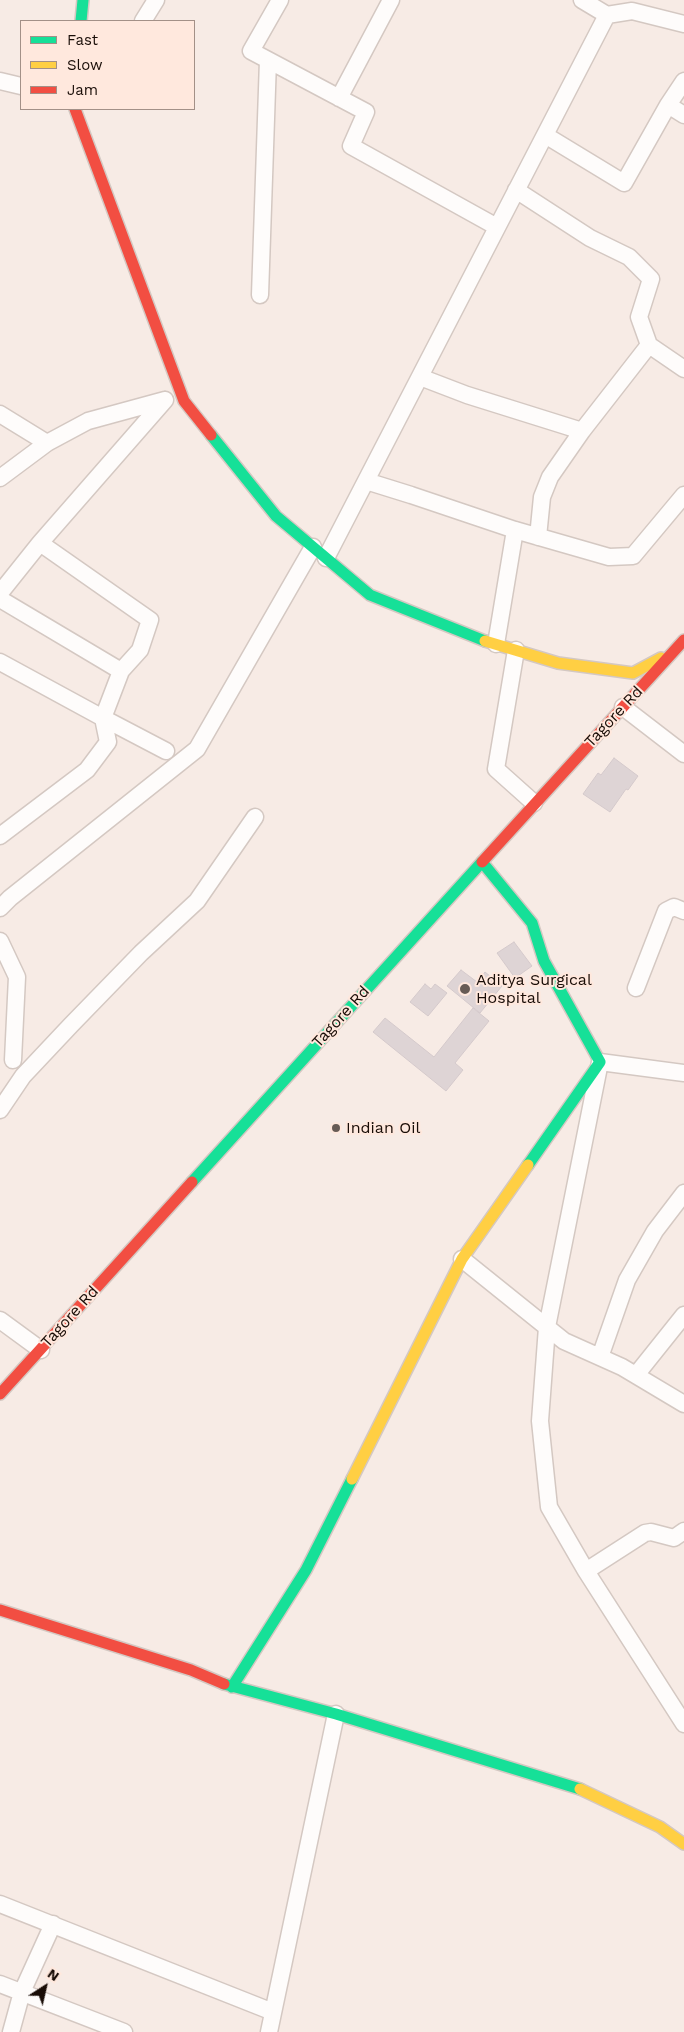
<!DOCTYPE html>
<html>
<head>
<meta charset="utf-8">
<style>
  body { margin:0 }
  #map { position:relative; width:684px; height:2032px; overflow:hidden; background:#f7ebe5; font-family:"Work Sans",sans-serif }
  canvas { display:block }
  .legend { position:absolute; left:20px; top:20px; width:175px; height:90px; box-sizing:border-box; background:#ffe8dd; border:1px solid #a39087; margin:0; padding:6px 9px; list-style:none; font-size:15px; color:#190d07 }
  .legend li { display:flex; align-items:center; gap:10px; height:25px }
  .legend b { width:25px; border:1px solid #a39087 }
  .north { position:absolute; left:20px; top:1962px; width:50px; height:50px; -webkit-text-stroke:4px #ffe8dd; paint-order:stroke; rotate:35deg; font-size:14px; font-weight:700; line-height:20px; text-align:center; color:#190d07 }
  .north::after { content:''; display:block; margin:auto; width:18px; height:22px; background:#190d07; clip-path:polygon(50% 0,100% 100%,50% 72%,0 100%) }
</style>
</head>
<body>
<div id="map">
<canvas width="684" height="2032"></canvas>
<ul class="legend">
<li><b style="height:6px;background:#16e098"></b>Fast</li>
<li><b style="height:6px;background:#ffcf43"></b>Slow</li>
<li><b style="height:6px;background:#f24e42"></b>Jam</li>
</ul>
<div class="north">N</div>
</div>
<script>
const ctx = document.querySelector('canvas').getContext('2d');
ctx.lineJoin = 'round';
function fillPath(path, color) { ctx.fillStyle = color; ctx.fill(path, 'evenodd'); }
const toPath = rows => new Path2D(rows.map(r => 'M' + r).join(''));
function stroke(path, color, width, dash) { ctx.strokeStyle = color; ctx.lineWidth = width; ctx.lineCap = dash ? 'butt' : 'round'; ctx.setLineDash(dash || []); ctx.stroke(path); }
function label(font, color, halo, rows, align = 'center') {
  ctx.font = font + ' "Work Sans",sans-serif'; ctx.lineWidth = 4; ctx.setLineDash([]); ctx.textBaseline = 'middle'; ctx.strokeStyle = halo; ctx.fillStyle = color; for (const [text, x, y, turn = 0] of rows) {
    ctx.save(); ctx.translate(x, y); ctx.rotate((+turn || 0) * Math.PI / 180); ctx.textAlign = isNaN(turn) ? turn : align; if (halo) ctx.strokeText(text, 0, 0); ctx.fillText(text, 0, 0); ctx.restore();
  }
}
const building = toPath([
  [614,758,638,776,628,790,626,789,610,812,583,794,598,773,601,775,614,758],
  [514,942,532,966,515,978,497,953,514,942],
  [461,970,477,982,485,972,502,986,480,1013,447,986,461,970],
  [425,984,431,989,435,984,447,993,428,1016,410,1002,425,984],
  [473,1008,489,1021,455,1063,463,1070,446,1091,373,1032,385,1018,434,1057,473,1008]
]);
fillPath(building, '#ded4d5');
stroke(building, '#d4c9cb', 1);
const street = toPath([
  [280,0,251,51,366,112,351,146,497,227],
  [582,0,607,15,632,11,684,24],
  [143,21,156,0],
  [0,81,21,86],
  [339,98,391,0],
  [668,105,684,115],
  [545,135,624,183,668,105,684,81],
  [260,295,268,60],
  [649,345,684,369],
  [420,377,467,395,582,431,649,345,639,317,651,279,629,257,590,238,516,190],
  [0,414,47,443],
  [0,478,47,443,88,421,165,400],
  [366,481,411,495,515,530,609,557,633,556,684,495],
  [538,537,542,497,550,477,582,431],
  [40,543,150,620,140,650,121,671,103,718,166,751],
  [326,558,607,15],
  [0,593,40,543,165,400],
  [0,599,121,671],
  [496,644,515,530],
  [516,650,496,769,534,803],
  [0,662,103,718,108,742,87,770,0,836],
  [623,707,684,754],
  [0,908,10,898,197,749,313,547],
  [0,941,17,977,13,1060],
  [636,988,666,911,674,907,684,911],
  [684,1073,600,1062,547,1327,540,1421,549,1507,586,1571,684,1724],
  [0,1110,23,1076,71,1025,141,953,197,901,255,817],
  [462,1259,564,1341,622,1367,684,1404],
  [0,1320,41,1350],
  [600,1357,627,1280,655,1231,684,1193],
  [636,1375,684,1315],
  [586,1571,645,1533,651,1532,674,1538,684,1531],
  [0,1904,273,2012],
  [0,1984,124,2032],
  [11,2032,22,1992,53,1924],
  [269,2032,336,1714]
]);
const fast = toPath([
  [81,21,83,0],
  [211,435,276,516,370,595,485,641],
  [482,862,532,923,544,961,600,1062,528,1165],
  [192,1182,482,862],
  [224,1684,336,1714,580,1789],
  [232,1687,306,1570,352,1479]
]);
const slow = toPath([
  [485,641,558,663,633,673,661,658],
  [352,1479,462,1259,528,1165],
  [580,1789,660,1827,684,1844]
]);
const jam = toPath([
  [75,109,184,401,211,435],
  [482,862,684,640],
  [0,1394,192,1182],
  [0,1610,191,1670,224,1684]
]);
stroke(street, '#d4c8c2', 19);
stroke(fast, '#d4c8c2', 14);
stroke(slow, '#d4c8c2', 14);
stroke(jam, '#d4c8c2', 14);
stroke(street, '#fefcfb', 16);
stroke(fast, '#16e098', 11);
stroke(slow, '#ffcf43', 11);
stroke(jam, '#f24e42', 11);
for (const [x, y, r, color] of [
  [465,989,6,"#675b55"],
  [336,1128,5,"#675b55"]
]) { const dot = new Path2D(); dot.arc(x, y, r, 0, 2 * Math.PI); ctx.fillStyle = color; ctx.fill(dot); stroke(dot, '#ffe8dd', 2); }
label('16px', '#190d07', '#ffe8dd', [
  ["Tagore Rd",614,717,-47],
  ["Tagore Rd",341,1017,-48],
  ["Tagore Rd",70,1317,-48]
]);
label('16px', '#190d07', '#ffe8dd', [
  ["Aditya Surgical",476,980],
  ["Hospital",476,998],
  ["Indian Oil",346,1128]
], 'left');
</script>
</body>
</html>
